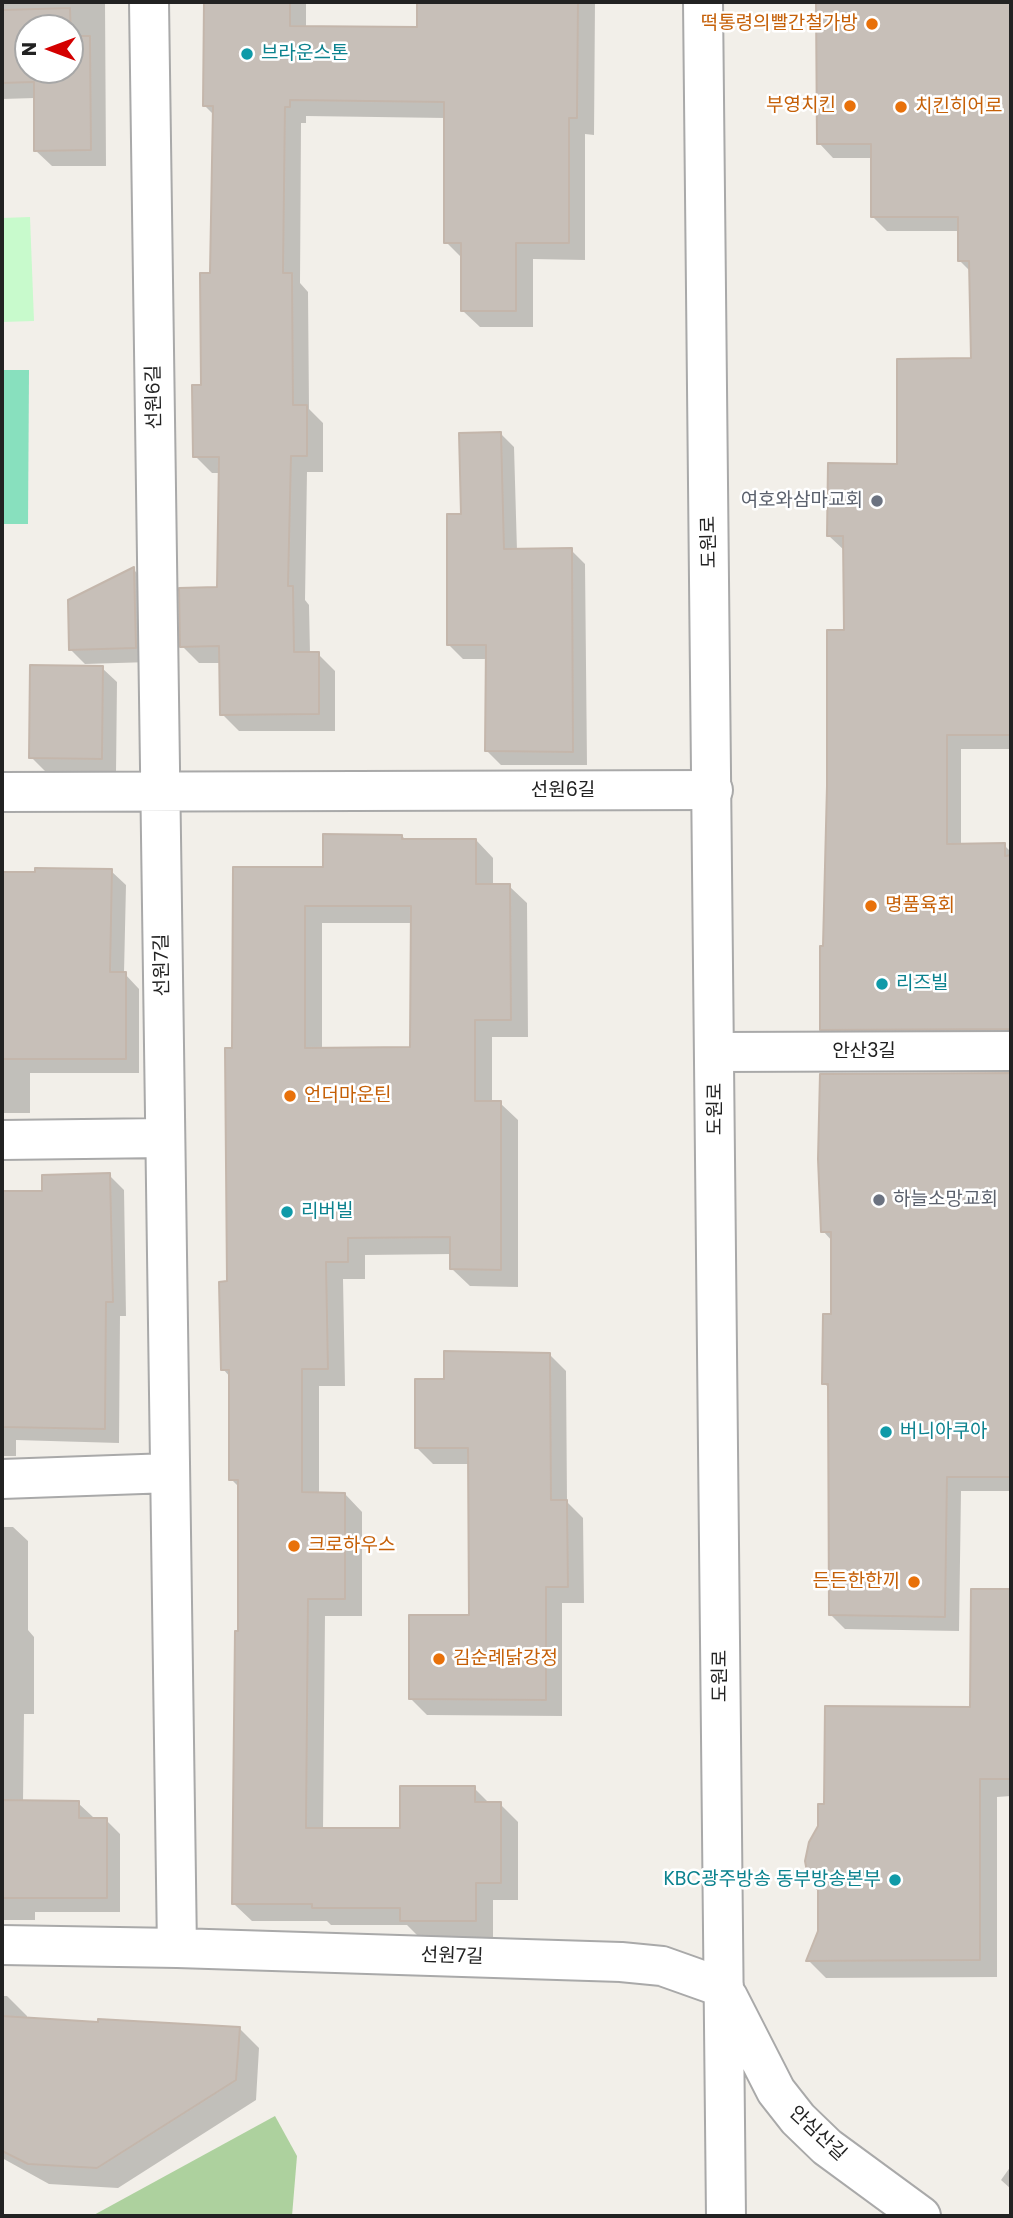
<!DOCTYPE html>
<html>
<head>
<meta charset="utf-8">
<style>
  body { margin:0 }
  #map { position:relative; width:1013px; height:2218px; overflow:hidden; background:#f2efe9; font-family:Poppins,sans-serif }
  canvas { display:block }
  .frame { position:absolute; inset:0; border:4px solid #222; pointer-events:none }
  .north { position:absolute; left:14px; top:14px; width:70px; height:70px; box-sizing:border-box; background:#fff; border:2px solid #a7a7a7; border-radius:50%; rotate:270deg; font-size:19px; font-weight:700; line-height:28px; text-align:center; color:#222 }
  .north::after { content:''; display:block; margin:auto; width:24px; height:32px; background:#d40000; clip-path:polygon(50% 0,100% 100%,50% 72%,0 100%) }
</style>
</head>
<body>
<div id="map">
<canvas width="1013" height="2218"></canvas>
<div class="frame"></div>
<div class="north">N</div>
</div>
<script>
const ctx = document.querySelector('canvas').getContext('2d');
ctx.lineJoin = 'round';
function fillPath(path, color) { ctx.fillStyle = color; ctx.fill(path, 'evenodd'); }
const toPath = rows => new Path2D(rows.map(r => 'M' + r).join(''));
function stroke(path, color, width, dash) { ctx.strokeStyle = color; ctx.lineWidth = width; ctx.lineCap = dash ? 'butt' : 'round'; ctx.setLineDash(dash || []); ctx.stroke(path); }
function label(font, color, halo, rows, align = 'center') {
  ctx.font = font + ' Poppins,"Noto Sans KR",sans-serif'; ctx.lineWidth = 5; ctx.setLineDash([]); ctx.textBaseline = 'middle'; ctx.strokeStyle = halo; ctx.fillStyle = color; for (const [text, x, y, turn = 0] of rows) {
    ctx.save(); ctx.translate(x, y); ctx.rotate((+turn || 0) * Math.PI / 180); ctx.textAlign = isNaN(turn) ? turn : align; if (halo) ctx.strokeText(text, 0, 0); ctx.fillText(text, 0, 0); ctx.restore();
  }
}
fillPath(toPath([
  [275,2116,297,2156,292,2216,92,2216]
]), '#add19e');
fillPath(toPath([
  [30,217,34,321,2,322,2,218]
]), '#c8facc');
fillPath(toPath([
  [2,370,29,370,28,524,2,524]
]), '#88e0be');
fillPath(toPath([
  [2,2,105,2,106,166,52,166,35,150,35,98,2,99],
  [28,28,70,28,70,70,28,70],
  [205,2,306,2,306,27,418,29,418,2,595,2,594,135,585,134,585,260,533,259,533,327,480,327,463,311,463,259,446,242,446,118,306,116,306,123,301,123,300,283,308,292,309,409,323,423,323,472,307,472,305,600,309,605,310,654,318,654,335,671,335,731,239,731,222,714,221,663,199,663,182,646,219,589,220,473,212,473,195,456,212,275,215,116,205,106],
  [817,2,1011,2,1011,749,961,749,961,846,1004,845,1011,852,1011,1043,837,1044,822,1029,846,632,845,551,829,536,899,466,972,360,971,272,959,260,960,231,887,231,872,216,872,158,833,158,819,143],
  [500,433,514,447,517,551,571,550,585,564,587,765,501,765,487,751,488,659,463,659,449,645],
  [133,569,148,584,150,662,85,664,70,649],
  [102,668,117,682,116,773,46,772,31,757],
  [402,836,406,840,476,840,493,858,493,886,509,886,527,903,528,1037,492,1037,492,1103,500,1103,518,1120,518,1287,470,1286,452,1269,452,1254,365,1255,365,1279,343,1279,345,1386,319,1386,319,1494,345,1494,362,1512,362,1616,325,1616,323,1830,402,1830,474,1788,490,1804,500,1804,518,1822,518,1900,493,1900,493,1937,419,1937,407,1925,331,1925,327,1921,252,1921,234,1904,240,1633,240,1488,231,1479,231,1378,223,1369,229,1283,235,869,325,869],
  [322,923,413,923,412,1049,322,1050],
  [111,871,126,885,124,973,139,989,139,1073,30,1073,30,1113,2,1113,2,873],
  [1008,1075,1011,1078,1011,1491,961,1491,959,1631,845,1629,831,1615,830,1389,824,1383,833,1316,833,1242,823,1231],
  [109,1175,124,1190,126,1316,120,1316,119,1443,16,1440,16,1456,2,1456,2,1193,44,1192],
  [549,1354,566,1371,567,1502,583,1518,584,1603,562,1603,562,1716,427,1715,411,1699,471,1617,470,1464,433,1464,416,1447,446,1381],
  [2,1527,13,1527,28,1541,28,1630,34,1637,34,1714,24,1714,23,1802,78,1803,93,1817,93,1820,106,1820,120,1834,120,1912,35,1912,35,1920,2,1920],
  [972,1591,1011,1591,1011,1796,997,1797,997,1977,826,1978,808,1960,820,1931,820,1826,826,1806,972,1709],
  [2,1996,7,1996,27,2016,27,2020,239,2028,259,2048,256,2100,118,2188,49,2184,2,2158],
  [1011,2166,1011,2189,1001,2180]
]), '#0003');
const building = toPath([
  [204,2,290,2,290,26,417,27,417,2,578,2,577,118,569,118,569,243,516,243,516,311,461,311,461,243,444,243,444,102,290,100,290,107,285,107,283,273,292,273,293,405,307,405,307,456,291,456,288,586,293,586,294,652,319,652,319,714,220,715,219,646,180,647,179,588,217,587,219,457,193,457,192,385,201,385,200,273,210,273,213,106,203,106,204,2],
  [816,2,1011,2,1011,735,947,735,947,844,1005,843,1005,856,1011,855,1011,1029,820,1030,820,946,823,946,827,786,827,630,844,630,843,536,827,536,828,463,897,464,897,359,971,358,969,261,958,261,958,217,871,217,871,144,817,144,816,2],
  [70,8,71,36,90,36,91,150,34,151,34,82,2,83,2,10,70,8],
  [28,28,70,28,70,70,28,70,28,28],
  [501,432,504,549,572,548,573,752,485,751,486,645,447,645,447,514,461,514,459,433,501,432],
  [134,567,136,648,69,650,68,600,134,567],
  [30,665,103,666,102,759,29,758,30,665],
  [323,834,402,835,402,839,476,839,476,884,510,884,511,1020,475,1020,475,1101,501,1101,501,1270,450,1269,450,1237,348,1238,348,1262,326,1262,328,1369,302,1369,302,1492,345,1493,345,1599,308,1599,306,1828,400,1828,400,1786,475,1786,475,1802,501,1802,501,1883,476,1883,476,1921,400,1921,400,1908,312,1908,312,1904,232,1904,235,1631,238,1631,238,1480,229,1480,229,1370,221,1370,219,1282,227,1281,225,1048,232,1048,233,867,323,867,323,834],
  [305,906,411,906,410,1047,305,1048,305,906],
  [35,868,112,869,110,972,126,972,126,1059,2,1059,2,872,35,872,35,868],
  [1011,1073,1011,1477,947,1477,945,1617,829,1615,828,1384,822,1384,823,1314,831,1314,831,1232,821,1232,818,1159,820,1074,1011,1073],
  [110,1173,113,1302,106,1302,105,1429,2,1427,2,1191,42,1191,42,1175,110,1173],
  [444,1351,550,1353,551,1500,567,1500,568,1587,546,1587,546,1700,409,1699,409,1615,469,1615,468,1448,415,1448,415,1379,444,1379,444,1351],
  [971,1589,1011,1589,1011,1779,980,1779,980,1960,806,1961,818,1931,818,1890,808,1877,805,1861,809,1842,818,1826,818,1804,824,1804,825,1706,970,1707,971,1589],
  [2,1800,79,1801,79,1818,107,1818,107,1898,2,1898,2,1800],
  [2,2016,98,2022,98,2019,240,2027,236,2080,97,2168,28,2164,2,2151,2,2016]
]);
fillPath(building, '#c7bfb8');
stroke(building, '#c4b6ab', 2);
const minor = toPath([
  [149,2,177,1948],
  [2,792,713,790],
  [716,1052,1011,1051],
  [2,1140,165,1138],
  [2,1479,170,1473],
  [2,1945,177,1948,621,1962,662,1966,724,1988]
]);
const tertiary = toPath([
  [703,2,726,2216],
  [728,1997,776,2091,798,2119,827,2147,921,2216]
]);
stroke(minor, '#a9a9a9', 42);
stroke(tertiary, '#a9a9a9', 42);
stroke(minor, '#fff', 38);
stroke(tertiary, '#fff', 38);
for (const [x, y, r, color] of [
  [872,24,7,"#e8710a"],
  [247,54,7,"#0f9aa8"],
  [850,106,7,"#e8710a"],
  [901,107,7,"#e8710a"],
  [877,501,7,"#6b7280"],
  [871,906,7,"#e8710a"],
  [882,984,7,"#0f9aa8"],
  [290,1096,7,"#e8710a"],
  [879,1200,7,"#6b7280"],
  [287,1212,7,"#0f9aa8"],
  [886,1432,7,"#0f9aa8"],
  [294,1546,7,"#e8710a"],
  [914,1582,7,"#e8710a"],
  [439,1659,7,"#e8710a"],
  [895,1880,7,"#0f9aa8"]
]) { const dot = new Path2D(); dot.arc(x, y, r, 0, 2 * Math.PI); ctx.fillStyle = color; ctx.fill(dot); stroke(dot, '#fff', 2.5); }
label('19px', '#c56008', '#fff', [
  ["떡통령의빨간철가방",858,24,"right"],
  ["부영치킨",836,106,"right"],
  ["치킨히어로",915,107],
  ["명품육회",885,906],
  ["언더마운틴",304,1096],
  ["크로하우스",308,1546],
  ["든든한한끼",900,1582,"right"],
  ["김순례닭강정",453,1659]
], 'left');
label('19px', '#0d838f', '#fff', [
  ["브라운스톤",261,54],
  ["리즈빌",896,984],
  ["리버빌",301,1212],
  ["버니아쿠아",900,1432],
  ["KBC광주방송 동부방송본부",881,1880,"right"]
], 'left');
label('19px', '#222', '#fff', [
  ["선원6길",155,397,-91],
  ["도원로",710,542,-91],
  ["선원6길",563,791],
  ["선원7길",163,965,-91],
  ["안산3길",864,1052],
  ["도원로",716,1109,-90],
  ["도원로",721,1676,-90],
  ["선원7길",452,1957,2],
  ["안심산길",817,2134,43]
]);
label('19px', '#5b616d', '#fff', [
  ["여호와삼마교회",863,501],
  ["하늘소망교회",893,1200,"left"]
], 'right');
</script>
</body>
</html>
